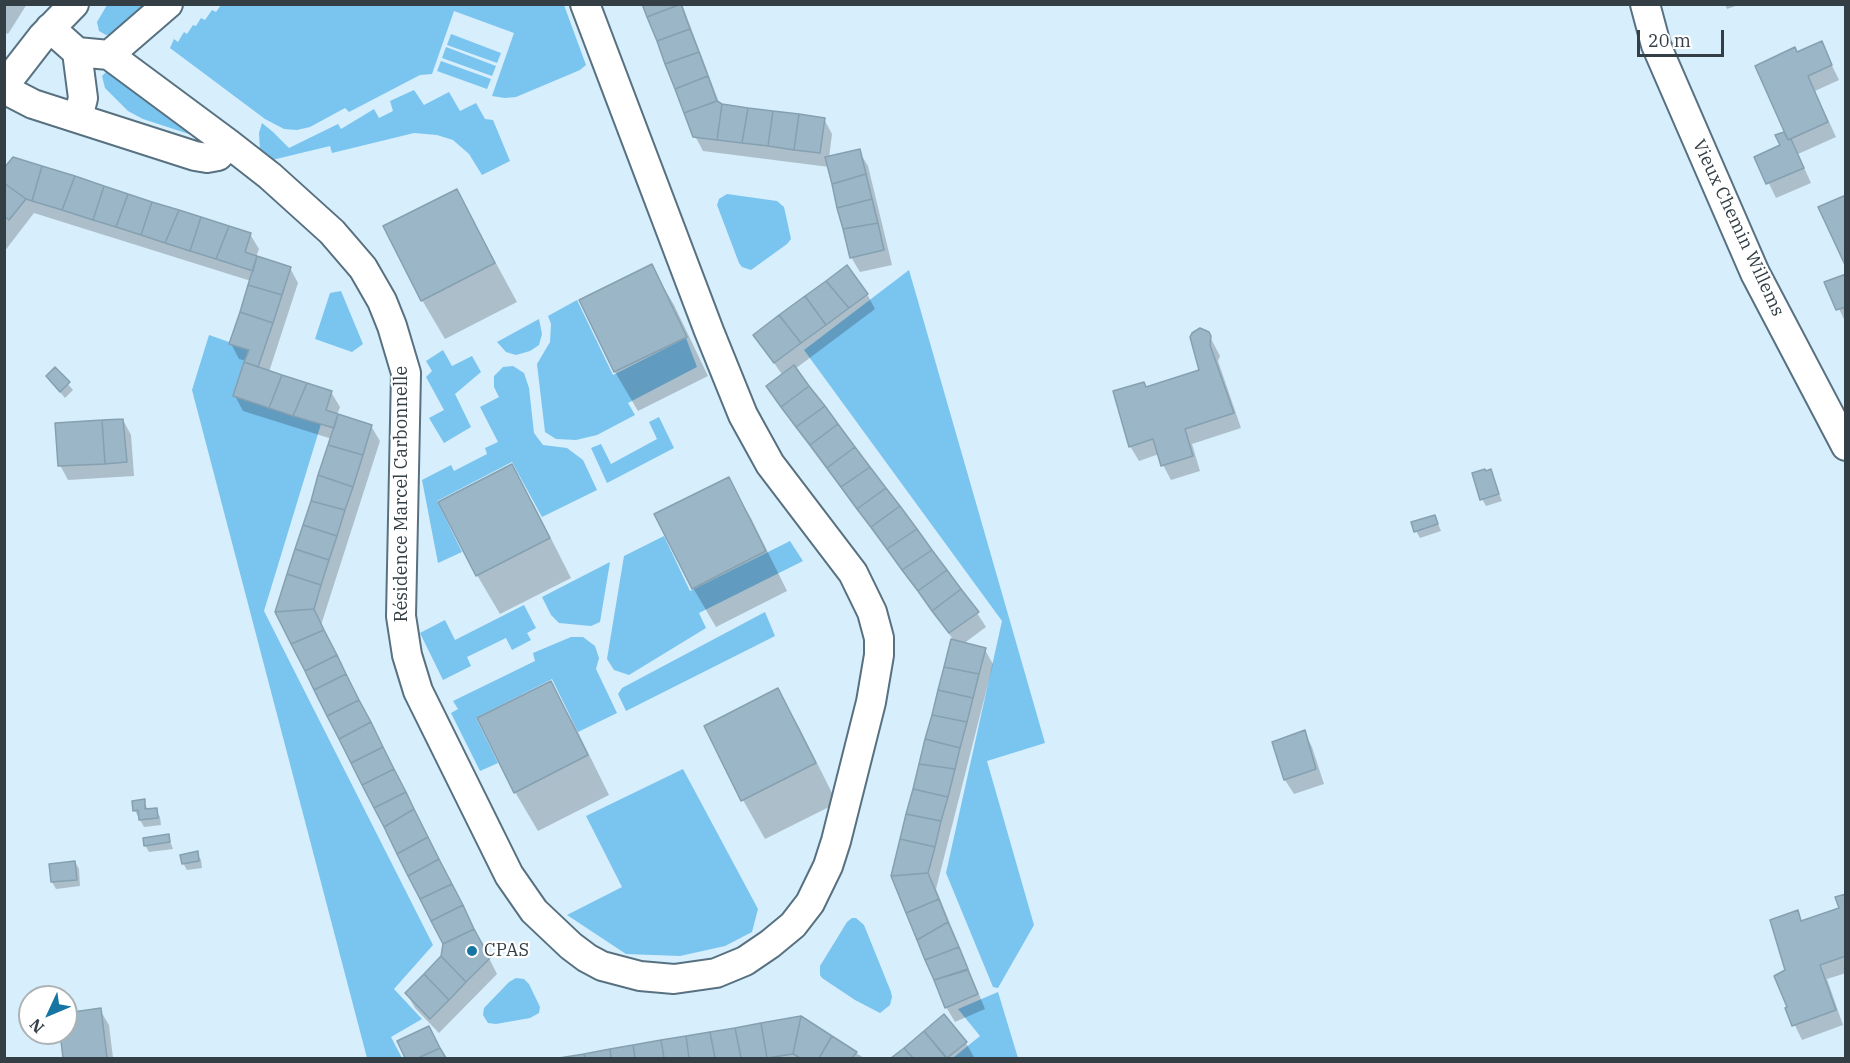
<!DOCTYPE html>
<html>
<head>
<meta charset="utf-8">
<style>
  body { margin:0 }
  #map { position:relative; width:1850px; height:1063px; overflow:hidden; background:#d7eefc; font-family:"IBM Plex Serif",serif }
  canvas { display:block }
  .frame { position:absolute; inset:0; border:6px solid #333e45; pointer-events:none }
  .north { position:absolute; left:18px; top:985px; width:60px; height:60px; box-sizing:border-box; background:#fff; border:2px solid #adb2b5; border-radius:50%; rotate:226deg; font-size:16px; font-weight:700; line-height:24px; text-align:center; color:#333e45 }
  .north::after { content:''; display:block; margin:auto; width:21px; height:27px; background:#1675a3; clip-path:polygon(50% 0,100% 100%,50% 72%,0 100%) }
  .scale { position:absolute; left:1637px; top:30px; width:87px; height:27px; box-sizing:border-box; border:3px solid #333e45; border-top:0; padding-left:8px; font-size:18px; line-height:21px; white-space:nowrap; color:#333e45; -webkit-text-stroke:4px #fff; paint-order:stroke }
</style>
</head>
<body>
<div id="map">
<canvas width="1850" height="1063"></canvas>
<div class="frame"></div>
<div class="north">N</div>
<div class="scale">20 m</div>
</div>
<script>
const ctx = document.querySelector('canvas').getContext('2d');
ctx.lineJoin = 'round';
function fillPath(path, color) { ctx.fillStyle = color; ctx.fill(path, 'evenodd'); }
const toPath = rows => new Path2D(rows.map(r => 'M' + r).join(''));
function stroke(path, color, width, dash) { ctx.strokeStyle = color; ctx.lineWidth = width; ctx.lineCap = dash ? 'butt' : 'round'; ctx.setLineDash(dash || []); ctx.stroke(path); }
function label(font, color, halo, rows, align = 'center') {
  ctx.font = font + ' "IBM Plex Serif",serif'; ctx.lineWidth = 4.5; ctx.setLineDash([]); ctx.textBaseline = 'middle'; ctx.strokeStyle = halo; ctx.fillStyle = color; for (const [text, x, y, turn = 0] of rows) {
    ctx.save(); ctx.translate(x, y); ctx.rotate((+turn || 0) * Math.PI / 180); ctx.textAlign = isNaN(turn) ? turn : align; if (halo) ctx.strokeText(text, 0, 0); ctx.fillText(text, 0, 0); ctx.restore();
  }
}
fillPath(toPath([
  [107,5,147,5,113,34,106,35,99,31,97,22],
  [227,5,564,5,586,65,580,70,516,97,505,98,492,96,514,33,454,11,432,74,420,75,349,112,345,108,310,127,297,130,284,129,265,119,170,48,174,39,178,42,184,32,187,34,193,25,196,26,201,18,205,20,212,10,216,12,221,5],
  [451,34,501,53,497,63,447,45],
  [446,47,496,66,492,76,442,58],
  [441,61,491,79,487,89,437,71],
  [107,71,201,138,143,119,128,111,105,88,102,76],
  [414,90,424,105,449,92,460,111,476,103,485,119,493,120,510,161,482,175,469,154,453,140,437,135,414,133,332,153,330,146,272,160,260,151,259,133,262,123,273,132,289,148,338,124,341,129,374,109,379,118,393,111,390,101],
  [727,194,777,201,784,207,791,239,787,244,751,270,742,267,739,263,717,205,719,199],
  [909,270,1045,743,987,761,1034,925,998,988,993,987,946,873,1002,621,804,350],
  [341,291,363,344,352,352,315,339,330,293],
  [577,300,613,375,686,338,697,367,628,403,635,415,597,435,576,440,556,439,545,432,537,364,550,342,551,324,548,316],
  [539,319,542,334,539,345,530,351,516,355,506,352,497,342],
  [209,335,249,349,244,363,321,424,264,611,433,945,394,989,422,1019,391,1037,402,1058,367,1058,192,390],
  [443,350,452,366,472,356,481,372,455,394,471,427,444,443,429,418,444,410,426,377,432,371,426,361],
  [513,366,524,373,529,388,534,433,543,445,567,448,583,460,597,490,542,517,512,462,437,501,462,552,438,563,422,480,451,465,454,471,487,454,485,448,498,442,480,407,499,397,494,387,494,376,503,367],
  [659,417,674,448,607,483,591,448,601,444,611,464,657,439,649,422],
  [664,536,690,591,790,541,803,561,699,613,706,628,629,675,614,670,607,659,624,556],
  [610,562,600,622,591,626,559,623,551,615,542,597],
  [524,605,536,628,527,633,531,640,512,650,506,638,467,657,471,666,443,680,420,633,445,620,455,640],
  [765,612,775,636,626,711,618,694,622,688],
  [571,637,583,637,595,646,599,658,596,669,617,713,578,732,552,679,476,718,498,763,480,771,451,713,458,709,453,701,535,661,533,653],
  [683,769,758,909,752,932,725,946,680,956,626,954,567,915,622,887,586,816],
  [852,918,856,918,864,925,891,992,892,997,890,1005,880,1013,855,1000,822,978,820,975,820,966,847,922],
  [516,978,524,979,529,984,540,1007,539,1013,530,1018,496,1024,488,1023,483,1015,484,1008,509,982],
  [998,992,1018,1058,953,1058,980,1036,958,1009]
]), '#7ac4f0');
fillPath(toPath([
  [4,4,27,4,8,34,4,32],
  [643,4,682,4,720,105,824,119,832,134,829,158,859,151,868,166,892,265,860,272,851,257,829,167,703,151,695,136],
  [1725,4,1741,4,1727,9],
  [1821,43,1839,80,1815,91,1836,137,1798,154,1811,183,1776,198,1756,157,1782,146,1777,135,1786,132,1797,53],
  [4,170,250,234,259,249,256,257,290,268,298,283,269,372,331,392,340,407,337,415,371,426,380,441,321,625,497,974,439,1033,415,1008,407,994,443,957,444,943,277,612,332,439,243,411,235,396,247,361,239,359,231,344,251,281,34,213,4,252],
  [457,191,517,302,445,339,422,300],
  [651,266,674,305,708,376,638,411,615,372,581,301],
  [1846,275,1846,323,1826,283],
  [867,294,875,309,795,369,977,613,986,627,963,644,985,650,993,664,936,889,985,1009,955,1022,946,1007,892,876,955,642,776,401,768,387,783,376,755,335],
  [1208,333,1220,356,1218,361,1241,428,1192,444,1200,471,1171,480,1163,465,1159,454,1139,461,1130,446,1146,388,1200,371],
  [55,369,73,390,65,398,47,377],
  [123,420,131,435,134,476,68,480,60,465],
  [511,466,534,505,571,578,500,614,477,575],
  [1490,471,1502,501,1486,506,1482,499,1486,472],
  [728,479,751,518,787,591,716,627,693,588],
  [1435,516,1441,531,1420,538,1416,531],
  [550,683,573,722,609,795,538,831,515,792],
  [778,690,800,729,837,803,765,839,743,800],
  [1304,732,1312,747,1324,784,1294,794,1285,780,1274,743],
  [144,801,148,810,156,810,160,817,161,825,144,827,135,811],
  [168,836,173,849,149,852,145,845],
  [197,853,201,860,202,868,187,870,183,863],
  [75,862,79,869,80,886,56,889,52,882],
  [1846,895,1846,973,1827,979,1843,1025,1802,1040,1787,1009,1789,1008,1787,971,1797,912,1802,922,1840,909],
  [100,1010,109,1025,113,1058,65,1058,61,1033,66,1033,66,1014],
  [944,1016,966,1043,974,1057,893,1058],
  [801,1018,864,1058,565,1058],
  [399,1042,437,1042,445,1058,407,1058]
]), '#0003');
const building = toPath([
  [642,4,681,4,647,17,642,4],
  [681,4,690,29,657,41,647,17,681,4],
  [690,29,699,52,665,64,657,41,690,29],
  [1822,41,1832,65,1808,76,1828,122,1788,140,1755,66,1795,47,1797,52,1822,41],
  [699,52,708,76,675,89,665,64,699,52],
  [708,76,717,101,684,113,675,89,708,76],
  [717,101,722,104,717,140,693,137,684,113,717,101],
  [722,104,748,108,742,143,717,140,722,104],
  [748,108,773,111,768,146,742,143,748,108],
  [773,111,799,114,794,150,768,146,773,111],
  [799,114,825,118,820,153,794,150,799,114],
  [1784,132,1788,140,1791,139,1804,168,1766,184,1754,157,1780,145,1775,135,1784,132],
  [860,149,866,174,832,184,825,157,860,149],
  [13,157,42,166,32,201,26,199,4,183,4,168,13,157],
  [42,166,75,176,62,210,32,201,42,166],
  [866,174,872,199,837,208,832,184,866,174],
  [75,176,104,186,93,220,62,210,75,176],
  [4,183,26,199,9,220,4,216,4,183],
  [104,186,128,194,116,227,93,220,104,186],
  [457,189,495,263,421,301,383,226,457,189],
  [128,194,152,202,141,235,116,227,128,194],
  [1846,195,1846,267,1818,207,1846,195],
  [872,199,878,223,843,229,837,208,872,199],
  [152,202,179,210,165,243,141,235,152,202],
  [179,210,201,217,190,251,165,243,179,210],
  [201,217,229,226,216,259,190,251,201,217],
  [878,223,884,250,850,258,843,229,878,223],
  [229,226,251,233,245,252,257,256,253,271,216,259,229,226],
  [257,256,291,267,282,295,248,285,257,256],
  [652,264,687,337,614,372,579,300,652,264],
  [847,265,868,294,849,308,826,281,847,265],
  [1846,274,1846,307,1836,310,1824,282,1846,274],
  [826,281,849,308,826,325,805,296,826,281],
  [248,285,282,295,273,323,240,312,248,285],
  [805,296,826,325,801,343,779,315,805,296],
  [240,312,273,323,258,367,244,362,249,350,229,344,240,312],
  [779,315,801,343,774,363,753,335,779,315],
  [1200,328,1209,332,1211,336,1210,345,1234,413,1185,429,1193,456,1161,466,1153,439,1129,447,1113,391,1144,382,1146,387,1199,370,1190,337,1192,333,1200,328],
  [244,362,282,375,269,408,233,396,244,362],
  [794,365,809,386,781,407,766,386,794,365],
  [55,367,70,382,60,392,46,376,55,367],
  [282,375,307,383,293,416,269,408,282,375],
  [307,383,332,391,326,410,338,414,334,428,293,416,307,383],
  [809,386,825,406,796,427,781,407,809,386],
  [825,406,838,424,810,445,796,427,825,406],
  [338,414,372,425,363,455,328,445,338,414],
  [123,419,127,462,105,464,102,420,123,419],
  [102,420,105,464,58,466,55,423,102,420],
  [838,424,855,447,827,468,810,445,838,424],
  [328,445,363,455,353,487,318,475,328,445],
  [855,447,870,467,841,487,827,468,855,447],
  [512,464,550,538,476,576,438,502,512,464],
  [870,467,886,488,857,509,841,487,870,467],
  [1485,469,1486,471,1491,469,1499,494,1480,500,1472,473,1485,469],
  [318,475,353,487,345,510,311,501,318,475],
  [729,477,766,551,692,589,654,514,729,477],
  [886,488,900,506,871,527,857,509,886,488],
  [311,501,345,510,337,536,303,525,311,501],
  [900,506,917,529,887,549,871,527,900,506],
  [1435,515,1438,524,1414,532,1411,522,1435,515],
  [303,525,337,536,329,560,295,549,303,525],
  [917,529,932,550,902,570,887,549,917,529],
  [295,549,329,560,321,585,287,574,295,549],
  [932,550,947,570,918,591,902,570,932,550],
  [947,570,961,589,932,611,918,591,947,570],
  [287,574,321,585,314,609,275,612,287,574],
  [961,589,979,612,949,633,932,611,961,589],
  [314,609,324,630,291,644,275,612,314,609],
  [324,630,337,655,305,671,291,644,324,630],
  [951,639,986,648,979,674,944,667,951,639],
  [337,655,346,674,314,690,305,671,337,655],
  [944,667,979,674,973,698,938,690,944,667],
  [346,674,359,700,327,716,314,690,346,674],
  [551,681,588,755,514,793,477,718,551,681],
  [778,688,816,763,741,801,704,726,778,688],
  [938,690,973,698,967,722,932,715,938,690],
  [359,700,371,722,339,739,327,716,359,700],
  [932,715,967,722,960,748,925,739,932,715],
  [371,722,383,747,351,763,339,739,371,722],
  [1305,730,1316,769,1284,780,1272,742,1305,730],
  [925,739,960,748,955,769,919,764,925,739],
  [383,747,394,769,362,785,351,763,383,747],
  [919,764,955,769,948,797,913,789,919,764],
  [394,769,406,792,374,808,362,785,394,769],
  [913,789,948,797,941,821,906,814,913,789],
  [406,792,414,809,384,827,374,808,406,792],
  [145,799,145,809,157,808,158,818,139,820,138,810,133,811,132,801,145,799],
  [414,809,428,837,397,854,384,827,414,809],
  [906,814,941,821,935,847,900,839,906,814],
  [169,834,170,842,144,846,143,838,169,834],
  [428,837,439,859,408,876,397,854,428,837],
  [900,839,935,847,928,873,891,876,900,839],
  [198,851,199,861,182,864,180,855,198,851],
  [439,859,452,884,420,899,408,876,439,859],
  [75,861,77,880,51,882,49,864,75,861],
  [928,873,939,899,906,913,891,876,928,873],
  [452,884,463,905,431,921,420,899,452,884],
  [1846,894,1846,956,1820,965,1836,1010,1792,1026,1785,1008,1787,1007,1774,976,1785,970,1770,920,1798,910,1801,921,1839,908,1835,897,1846,894],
  [939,899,948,922,917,940,906,913,939,899],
  [463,905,474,929,443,944,431,921,463,905],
  [948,922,959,947,925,960,917,940,948,922],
  [474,929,490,958,466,982,441,956,443,944,474,929],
  [959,947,968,969,934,980,925,960,959,947],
  [441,956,466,982,449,1000,424,974,441,956],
  [968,970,978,994,945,1008,934,980,968,970],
  [424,974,449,1000,430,1019,405,993,424,974],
  [101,1008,107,1058,63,1058,60,1033,66,1033,66,1013,101,1008],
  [944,1014,967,1042,947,1058,924,1031,944,1014],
  [801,1016,793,1054,767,1058,761,1023,801,1016],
  [801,1016,832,1036,819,1058,800,1058,793,1054,801,1016],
  [761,1023,767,1058,741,1058,735,1028,761,1023],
  [429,1026,440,1048,418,1058,405,1058,397,1041,429,1026],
  [735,1028,741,1058,715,1058,710,1032,735,1028],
  [924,1031,946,1058,913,1058,904,1048,924,1031],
  [710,1032,715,1058,689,1058,686,1036,710,1032],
  [686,1036,689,1058,664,1058,661,1040,686,1036],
  [832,1036,857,1052,852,1058,819,1058,832,1036],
  [661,1040,664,1058,635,1058,633,1045,661,1040],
  [633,1045,635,1058,611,1058,610,1049,633,1045],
  [440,1048,446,1058,418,1058,440,1048],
  [904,1048,913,1058,891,1058,904,1048],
  [610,1049,611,1058,585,1058,584,1054,610,1049],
  [584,1054,585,1058,559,1058,584,1054]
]);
fillPath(building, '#9bb6c7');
stroke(building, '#85a0b0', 1.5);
const minor = toPath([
  [1645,4,1656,45,1755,273,1846,446],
  [50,28,77,52,109,55,229,144,270,176,332,232,363,268,382,301,392,326,406,373,401,616,407,655,418,691,509,875,534,911,571,946,587,958,602,966,640,976,674,979,716,973,745,961,770,944,793,925,810,903,828,866,836,841,871,702,879,655,879,638,872,612,853,573,770,464,743,415,709,331,585,4],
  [77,52,83,98,78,118],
  [109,55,168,4],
  [4,86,42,37,74,4],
  [4,89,33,104,195,156,207,158,218,156,229,144]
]);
stroke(minor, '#587181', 32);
stroke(minor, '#fff', 28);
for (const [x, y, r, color] of [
  [472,951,6,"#1675a3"]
]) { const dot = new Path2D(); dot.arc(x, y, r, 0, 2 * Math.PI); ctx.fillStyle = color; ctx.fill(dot); stroke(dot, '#fff', 2); }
label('18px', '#333e45', '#fff', [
  ["Vieux Chemin Willems",1738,228,65],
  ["Résidence Marcel Carbonnelle",402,494,-90]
]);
label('18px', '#333e45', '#fff', [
  ["CPAS",484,951]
], 'left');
</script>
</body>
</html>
